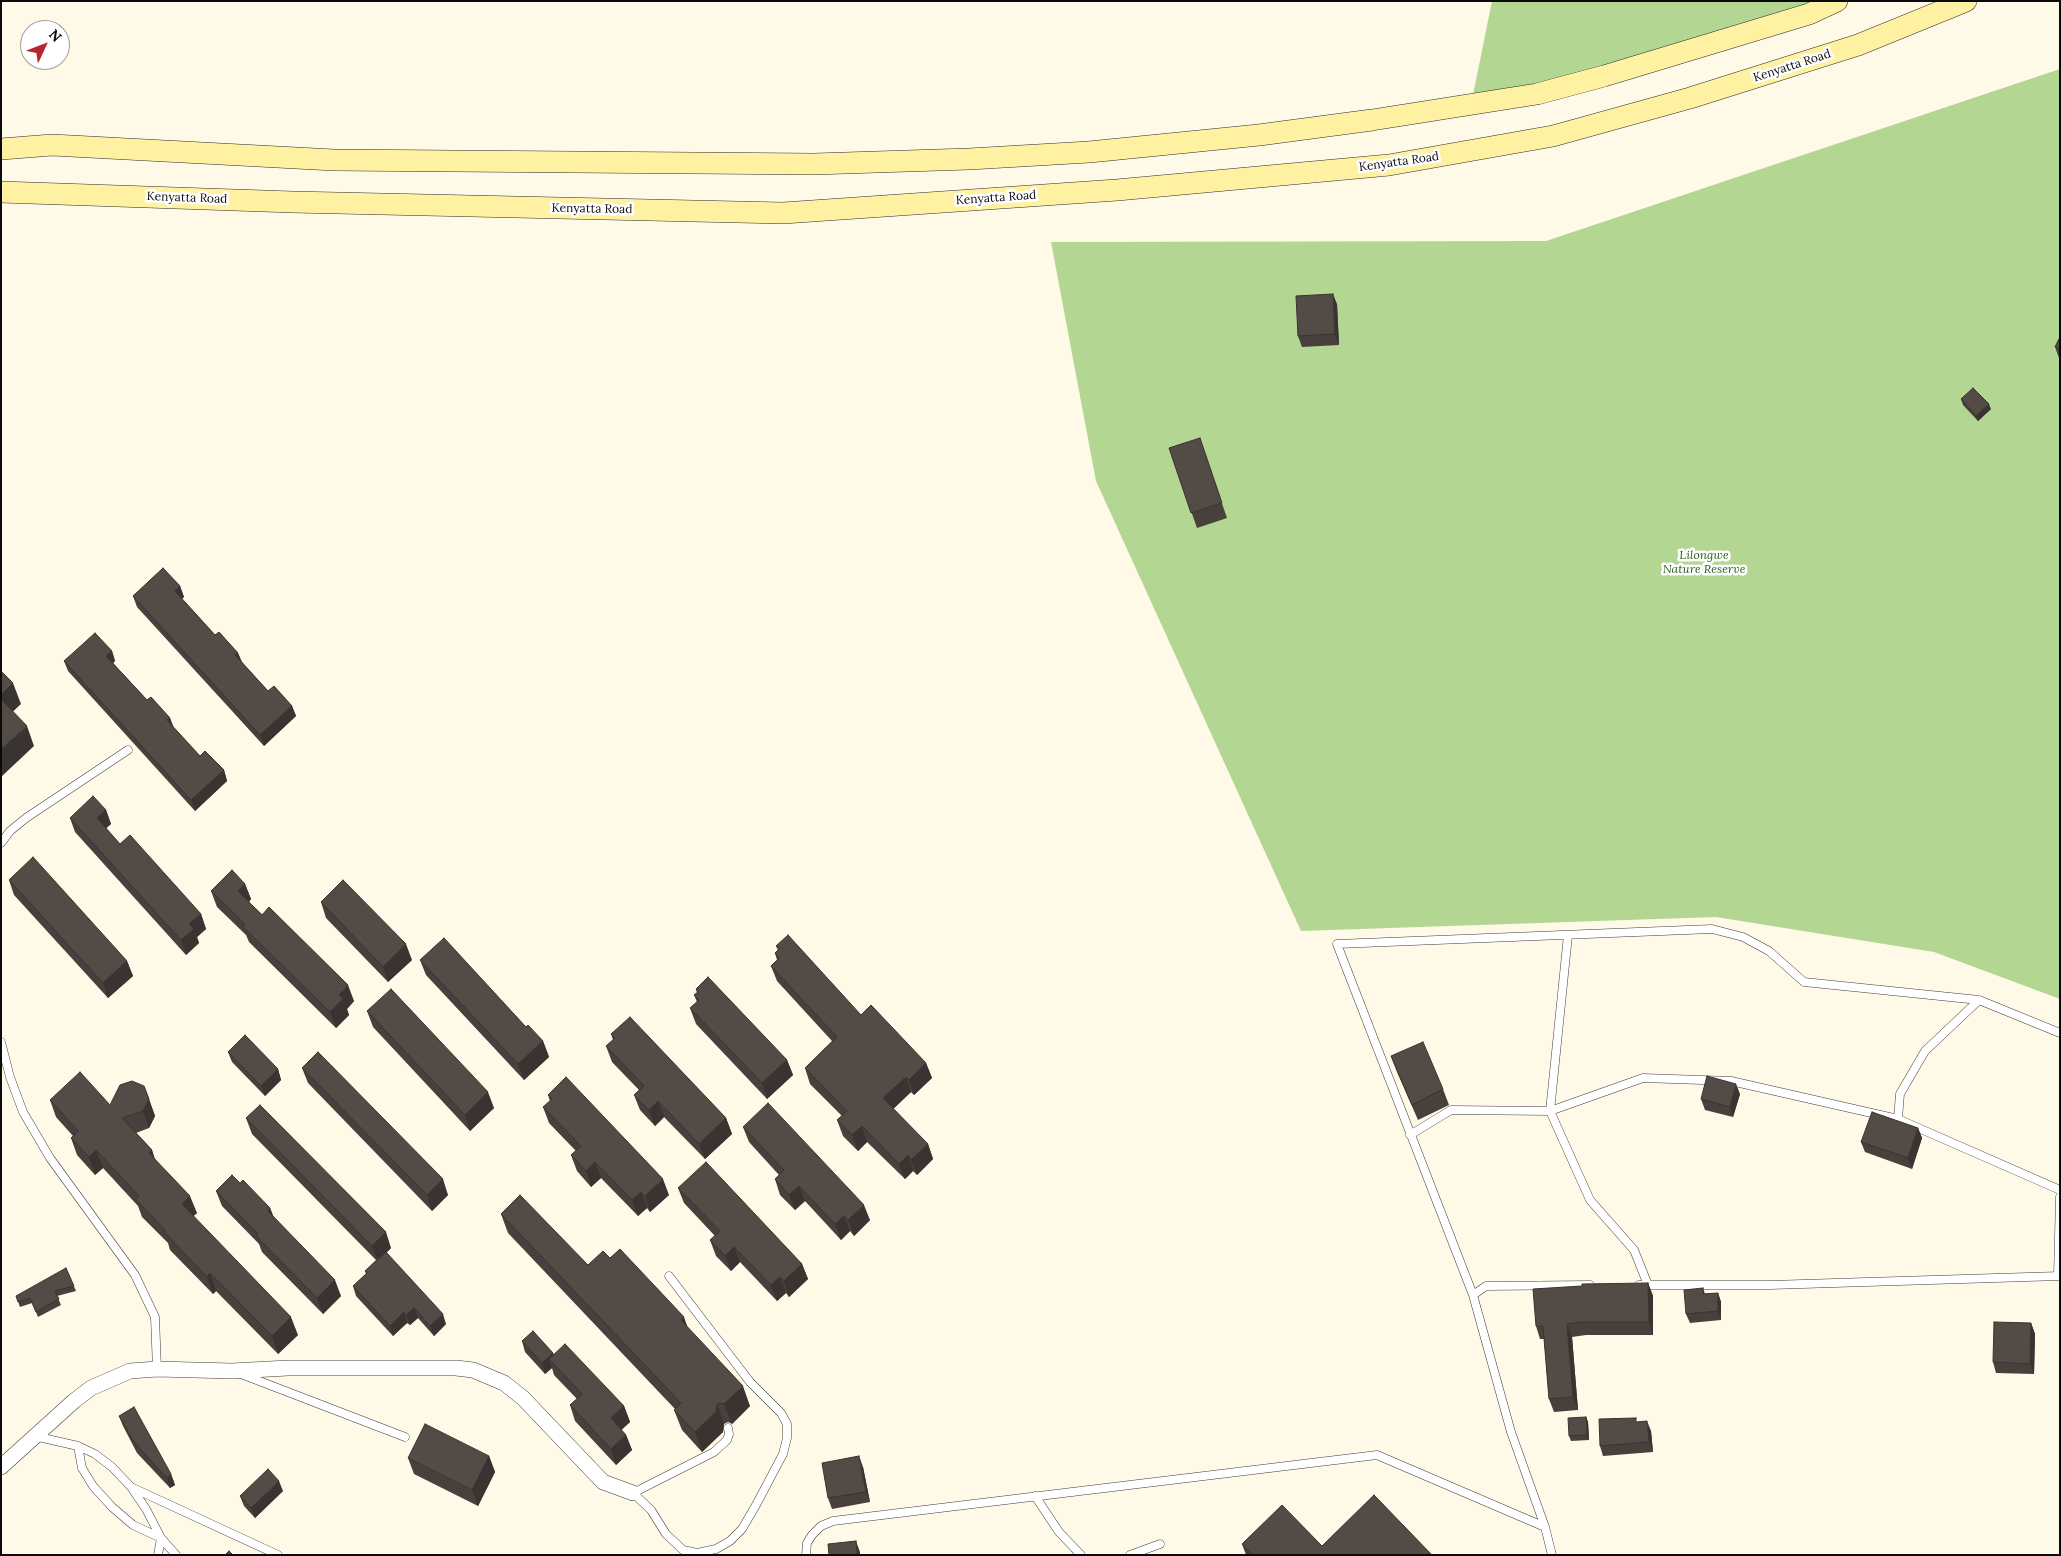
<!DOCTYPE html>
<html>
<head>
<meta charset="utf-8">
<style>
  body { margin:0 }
  #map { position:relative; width:2061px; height:1556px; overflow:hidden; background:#fff9e7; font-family:Lora,serif }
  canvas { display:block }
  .frame { position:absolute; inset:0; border:2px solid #0a0a0a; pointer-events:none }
  .north { position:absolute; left:20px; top:20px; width:50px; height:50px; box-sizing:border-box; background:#fff; border:1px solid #9d9d9d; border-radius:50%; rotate:47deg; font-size:14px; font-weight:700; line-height:20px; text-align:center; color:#0a0a0a }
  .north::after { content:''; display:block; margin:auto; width:18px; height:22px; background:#b62530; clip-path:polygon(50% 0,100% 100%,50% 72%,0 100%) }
</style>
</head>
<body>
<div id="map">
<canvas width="2061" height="1556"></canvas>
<div class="frame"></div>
<div class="north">N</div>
</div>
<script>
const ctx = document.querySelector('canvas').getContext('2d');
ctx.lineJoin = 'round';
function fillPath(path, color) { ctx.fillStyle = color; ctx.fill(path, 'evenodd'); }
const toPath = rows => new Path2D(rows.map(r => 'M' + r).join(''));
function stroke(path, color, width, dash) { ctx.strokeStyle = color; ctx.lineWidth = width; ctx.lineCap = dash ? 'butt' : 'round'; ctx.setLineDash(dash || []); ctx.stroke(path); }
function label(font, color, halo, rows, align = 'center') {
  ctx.font = font + ' Lora,serif'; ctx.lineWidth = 5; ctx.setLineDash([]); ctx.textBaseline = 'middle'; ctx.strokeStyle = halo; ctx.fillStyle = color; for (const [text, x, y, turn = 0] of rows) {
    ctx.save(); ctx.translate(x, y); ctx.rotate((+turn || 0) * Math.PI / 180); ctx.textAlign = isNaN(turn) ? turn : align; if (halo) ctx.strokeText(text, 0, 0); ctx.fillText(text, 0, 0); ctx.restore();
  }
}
fillPath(toPath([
  [1492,1,1852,1,1469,115],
  [2060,69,2060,999,1934,952,1716,917,1301,931,1096,481,1051,242,1546,241]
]), '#b3d792');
const service = toPath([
  [1,843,10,831,26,818,128,750],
  [1568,935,1550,1111,1590,1200,1634,1250,1648,1285],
  [1,1042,10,1077,23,1112,50,1158,135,1275,155,1317,157,1369],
  [1898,1119,1900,1094,1925,1051,1979,1000],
  [1410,1135,1451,1110,1550,1111,1643,1078,1731,1081,1898,1119,2060,1190],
  [669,1276,750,1382,781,1413,787,1424,787,1438,783,1454,756,1505,742,1529,730,1541,716,1549,697,1553,683,1550,666,1534,651,1510,633,1493,714,1452,727,1440,729,1434,728,1428],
  [2058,1276,2060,1197],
  [1639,1285,1770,1285,2060,1276],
  [1473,1295,1337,944,1712,929,1743,937,1769,951,1804,982,1979,1000,2060,1033],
  [241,1374,405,1437],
  [34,1436,78,1446,95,1454,112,1467,131,1487,146,1509,161,1538,176,1555],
  [78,1446,82,1468,93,1486,112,1507,133,1525,161,1538],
  [133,1488,278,1555],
  [1035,1496,1059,1532,1081,1555],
  [158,1555,161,1538],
  [806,1555,807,1543,812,1535,821,1526,833,1521,1377,1455,1545,1527],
  [1130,1555,1160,1544],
  [1552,1555,1545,1527,1511,1432,1473,1295,1486,1286,1590,1285]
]);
const minor = toPath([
  [1,1467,74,1401,91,1388,130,1371,157,1369,232,1371,288,1368,456,1368,473,1370,504,1383,523,1398,603,1482,633,1493]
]);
const secondary = toPath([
  [1,149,52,145,334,160,814,164,969,159,1089,152,1259,135,1372,120,1537,94,1604,76,1809,14,1837,1],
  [1,192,293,202,783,213,1117,190,1389,165,1553,136,1690,98,1858,45,1966,1]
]);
stroke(service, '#3d3d3d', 9);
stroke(minor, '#3d3d3d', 16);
stroke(secondary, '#2c2c2c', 22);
stroke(service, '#fff', 8);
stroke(minor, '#fff', 15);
stroke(secondary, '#fef2a2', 21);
fillPath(toPath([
  [1337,304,1339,345,1302,347,1298,336],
  [2060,337,2060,358,2059,358,2055,347],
  [1961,399,1991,409,1978,421,1963,405],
  [1169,448,1205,454,1227,518,1197,528],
  [180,586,184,597,182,599,215,635,238,653,242,662,268,691,292,706,296,716,264,746,137,607,133,596],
  [112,651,115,661,113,663,147,700,170,718,173,727,200,756,224,770,227,781,195,811,68,671,64,661],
  [106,810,111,824,106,828,120,844,201,914,206,929,197,937,199,943,186,955,75,832,70,818],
  [9,880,127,961,133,976,108,998,14,895],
  [245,884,251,899,249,902,354,1001,347,1009,349,1015,336,1028,249,942,246,935,217,907,211,891],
  [321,902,412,960,388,982,326,918],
  [776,946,861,1015,926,1063,932,1078,914,1095,911,1092,893,1109,928,1144,933,1159,917,1175,913,1171,905,1179,867,1142,858,1151,843,1136,837,1120,842,1116,810,1084,805,1068,832,1041,777,981,771,966,777,960,775,953,778,950],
  [420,960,526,1027,543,1041,549,1057,524,1080,426,975],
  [696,989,787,1060,793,1075,767,1099,696,1024,690,1008,697,1002,694,995,697,993],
  [367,1011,494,1108,470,1131,373,1027],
  [611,1034,726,1118,732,1134,705,1159,664,1117,655,1126,640,1110,634,1095,639,1090,612,1062,606,1046,613,1040],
  [228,1052,278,1069,281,1080,265,1096,232,1062],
  [1391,1056,1443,1089,1449,1105,1418,1120,1397,1072],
  [302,1068,448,1195,432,1211,308,1083],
  [144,1086,155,1116,149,1128,136,1133,152,1150,154,1158,197,1213,193,1216,298,1335,278,1354,216,1291,213,1294,170,1250,168,1243,142,1217,138,1206,103,1168,95,1175,77,1155,71,1138,73,1136,56,1117,50,1100,110,1105],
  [1740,1094,1733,1117,1705,1110,1701,1099],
  [548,1095,669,1195,650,1212,647,1208,638,1216,601,1178,591,1187,577,1171,571,1155,576,1151,549,1123,543,1107,550,1101],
  [246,1118,391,1248,386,1253,446,1324,434,1336,418,1318,410,1325,407,1323,393,1336,356,1296,353,1286,366,1274,365,1271,376,1260,252,1134],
  [743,1127,870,1220,854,1236,850,1231,841,1240,805,1201,795,1210,780,1195,775,1179,779,1175,749,1142],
  [1918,1128,1922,1138,1912,1169,1865,1152,1861,1142],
  [240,1183,270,1208,274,1218,341,1296,323,1314,262,1252,259,1244,222,1206,216,1191],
  [678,1188,802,1264,808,1279,789,1297,786,1293,777,1301,740,1262,731,1271,716,1256,710,1240,715,1236,684,1203],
  [501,1214,588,1265,610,1258,688,1328,750,1406,732,1424,728,1422,724,1424,723,1432,702,1452,682,1430,674,1410,675,1409,508,1233],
  [66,1268,76,1291,57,1296,61,1305,38,1317,32,1303,20,1307,18,1301],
  [1648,1283,1653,1296,1653,1335,1586,1335,1572,1337,1578,1410,1554,1412,1549,1399,1544,1339,1540,1339,1536,1326],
  [1703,1288,1705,1294,1718,1293,1721,1302,1721,1320,1690,1323,1686,1314],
  [2031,1323,2035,1334,2034,1374,1996,1373,1993,1362],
  [522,1341,553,1353,554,1355,624,1406,630,1422,621,1430,626,1435,632,1450,616,1465,575,1421,570,1405,577,1399,554,1375,552,1368,545,1374,525,1352],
  [119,1416,171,1474,175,1485,170,1488,137,1453,123,1426],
  [1586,1417,1588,1422,1589,1440,1571,1441,1569,1436],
  [1637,1422,1651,1431,1653,1452,1603,1456,1600,1446],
  [489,1456,495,1472,478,1506,414,1474,408,1458],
  [863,1467,870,1502,832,1509,828,1498],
  [283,1491,255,1518,244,1506,240,1496],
  [1242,1544,1322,1546,1432,1555,1246,1555]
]), '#47403c');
fillPath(toPath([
  [1333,294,1337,304,1339,345,1335,334],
  [1989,404,1991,409,1978,421,1976,416],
  [180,586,184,597,178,601,175,591],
  [112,651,115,661,110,666,106,656],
  [238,653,242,663,235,655],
  [13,683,21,704,6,718,1,703,1,695],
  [292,706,296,716,264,746,260,735],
  [170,718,174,728,167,720],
  [27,726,34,746,1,777,1,749],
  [224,770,227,781,195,811,191,800],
  [106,810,111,824,102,832,97,818],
  [245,884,251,899,244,907,238,891],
  [201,914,206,929,197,937,199,943,186,955,181,940,189,924],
  [406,944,412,960,388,982,383,967],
  [127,961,133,976,108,998,103,983],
  [348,985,354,1001,347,1009,349,1015,336,1028,330,1012,339,995],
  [543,1041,549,1057,524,1080,518,1064],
  [787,1060,793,1075,767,1099,762,1083],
  [926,1063,932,1078,914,1095,909,1080],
  [278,1069,281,1080,265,1096,261,1086],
  [906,1077,911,1092,888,1114,883,1098],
  [1736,1084,1740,1094,1733,1117,1730,1107],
  [488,1092,494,1108,470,1131,465,1115],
  [149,1099,155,1116,149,1128,143,1111],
  [658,1101,664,1117,655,1126,649,1110],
  [726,1118,732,1134,705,1159,699,1144],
  [862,1126,867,1142,858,1151,852,1135],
  [1918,1128,1922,1138,1912,1169,1908,1158],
  [928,1144,933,1159,917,1175,911,1160],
  [96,1150,103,1168,95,1175,89,1157],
  [152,1150,158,1168,149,1153],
  [908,1155,913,1171,905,1179,899,1164],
  [595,1162,601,1178,591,1187,586,1171],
  [443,1179,448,1195,432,1211,427,1195],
  [663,1179,669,1195,650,1212,645,1196],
  [799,1186,805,1201,795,1210,789,1195],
  [641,1192,647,1208,638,1216,632,1200],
  [190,1196,197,1213,188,1221,182,1204],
  [864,1205,870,1220,854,1236,848,1220],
  [270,1208,276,1223,268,1211],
  [844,1216,850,1231,841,1240,835,1224],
  [386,1232,391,1248,378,1261,372,1246],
  [734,1247,740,1262,731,1271,725,1256],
  [802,1264,808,1279,789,1297,784,1281],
  [210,1273,216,1291,213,1294,207,1277],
  [780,1277,786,1293,777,1301,771,1285],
  [335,1280,341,1296,323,1314,317,1298],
  [1648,1283,1653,1296,1653,1335,1649,1322],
  [1718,1293,1721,1302,1721,1320,1718,1311],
  [414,1308,418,1318,410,1325,406,1315],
  [404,1312,407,1323,393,1336,390,1326],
  [443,1314,446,1324,434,1336,430,1326],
  [291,1317,298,1335,278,1354,272,1336],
  [684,1317,691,1337,681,1320],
  [2031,1323,2035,1334,2034,1374,2030,1364],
  [1567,1324,1572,1337,1578,1410,1573,1397],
  [553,1353,557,1363,549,1359,552,1368,545,1374,542,1363],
  [743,1386,750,1406,732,1424,724,1404],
  [717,1404,724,1424,723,1432,702,1452,695,1432],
  [624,1406,630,1422,617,1434,611,1418],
  [1586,1417,1588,1422,1589,1440,1587,1435],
  [1647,1421,1651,1431,1653,1452,1649,1442],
  [626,1435,632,1450,616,1465,611,1449],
  [489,1456,495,1472,478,1506,472,1490],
  [859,1456,863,1467,870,1502,866,1492],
  [171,1474,175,1485,170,1488,167,1478],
  [279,1481,283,1491,255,1518,251,1508],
  [856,1541,860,1552,860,1555,857,1555]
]), '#393431');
const building = toPath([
  [1333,294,1335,334,1298,336,1296,296,1333,294],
  [2060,337,2060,349,2055,347,2060,337],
  [1973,388,1989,404,1976,416,1961,399,1973,388],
  [1200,438,1222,503,1191,513,1169,448,1200,438],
  [163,568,180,586,175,591,215,635,219,632,238,653,235,655,268,691,274,686,292,706,260,735,133,596,163,568],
  [95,633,112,651,106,656,147,700,151,697,170,718,167,720,200,756,205,751,224,770,191,800,64,661,95,633],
  [1,671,13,683,1,695,1,671],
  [1,699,27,726,1,749,1,699],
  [93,796,106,810,97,818,120,844,130,835,201,914,189,924,194,929,181,940,70,818,93,796],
  [33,857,127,961,103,983,9,880,33,857],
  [232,870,245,884,238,891,262,915,269,907,348,985,339,995,343,999,330,1012,243,927,245,924,211,891,232,870],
  [343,880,406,944,383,967,321,902,343,880],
  [788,935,861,1015,871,1005,926,1063,909,1080,906,1077,883,1098,928,1144,911,1160,908,1155,899,1164,862,1126,852,1135,837,1120,847,1111,805,1068,837,1037,771,966,779,958,775,953,779,949,776,946,788,935],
  [444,938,526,1027,528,1025,543,1041,518,1064,420,960,444,938],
  [708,977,787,1060,762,1083,690,1008,699,1000,694,995,698,992,696,989,708,977],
  [391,989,488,1092,465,1115,367,1011,391,989],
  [630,1017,726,1118,699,1144,658,1101,649,1110,634,1095,644,1086,606,1046,615,1038,611,1034,630,1017],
  [245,1035,278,1069,261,1086,228,1052,245,1035],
  [1423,1042,1443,1089,1412,1105,1391,1056,1423,1042],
  [318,1052,443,1179,427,1195,302,1068,318,1052],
  [80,1072,110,1105,120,1085,132,1081,144,1086,149,1099,143,1111,122,1118,152,1150,149,1153,190,1196,182,1204,291,1317,272,1336,210,1273,207,1277,164,1232,165,1230,136,1200,139,1196,96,1150,89,1157,71,1138,78,1131,50,1100,80,1072],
  [1707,1076,1736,1084,1730,1107,1701,1099,1707,1076],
  [566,1077,663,1179,645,1196,641,1192,632,1200,595,1162,586,1171,571,1155,581,1146,543,1107,552,1099,548,1095,566,1077],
  [768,1103,864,1205,848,1220,844,1216,835,1224,799,1186,789,1195,775,1179,784,1170,743,1127,768,1103],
  [260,1105,386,1232,372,1246,246,1118,260,1105],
  [1872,1112,1918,1128,1908,1158,1861,1142,1872,1112],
  [706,1162,802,1264,784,1281,780,1277,771,1285,734,1247,725,1256,710,1240,720,1231,678,1188,706,1162],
  [232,1175,240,1183,243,1180,270,1208,268,1211,335,1280,317,1298,256,1236,258,1234,216,1191,232,1175],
  [520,1195,588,1265,603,1251,610,1258,620,1249,684,1317,681,1320,743,1386,724,1404,720,1403,717,1404,716,1412,695,1432,674,1410,681,1403,501,1214,520,1195],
  [386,1252,443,1314,430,1326,414,1308,406,1315,404,1312,390,1326,353,1286,367,1273,365,1271,386,1252],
  [66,1268,74,1286,55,1291,59,1299,36,1312,30,1298,18,1302,16,1296,66,1268],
  [1648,1283,1649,1322,1582,1322,1567,1324,1573,1397,1549,1399,1543,1326,1536,1326,1533,1289,1582,1286,1582,1284,1648,1283],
  [1703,1288,1703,1294,1718,1293,1718,1311,1686,1314,1684,1290,1703,1288],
  [1994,1322,2031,1323,2030,1364,1993,1362,1994,1322],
  [533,1331,553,1353,542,1363,522,1341,533,1331],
  [565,1344,624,1406,611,1418,626,1435,611,1449,570,1405,582,1394,549,1359,565,1344],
  [134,1407,171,1474,167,1478,134,1442,119,1416,134,1407],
  [1586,1417,1587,1435,1569,1436,1568,1418,1586,1417],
  [1636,1418,1636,1422,1647,1421,1649,1442,1600,1446,1599,1419,1636,1418],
  [425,1424,489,1456,472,1490,408,1458,425,1424],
  [859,1456,866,1492,828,1498,822,1463,859,1456],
  [268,1469,279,1481,251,1508,240,1496,268,1469],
  [1374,1495,1432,1555,1252,1555,1242,1544,1282,1505,1322,1546,1374,1495],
  [856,1541,857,1555,829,1555,828,1544,856,1541],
  [229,1551,233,1555,225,1555,229,1551]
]);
fillPath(building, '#524b46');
stroke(building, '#393431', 1);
label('12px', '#0a0a0a', '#fff', [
  ["Kenyatta Road",1792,66,-18],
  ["Kenyatta Road",1399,162,-8],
  ["Kenyatta Road",187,198,2],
  ["Kenyatta Road",996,198,-4],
  ["Kenyatta Road",592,209,1]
]);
label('italic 12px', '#2c5f1c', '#fff', [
  ["Lilongwe",1704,556],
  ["Nature Reserve",1704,570]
]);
</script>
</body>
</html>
